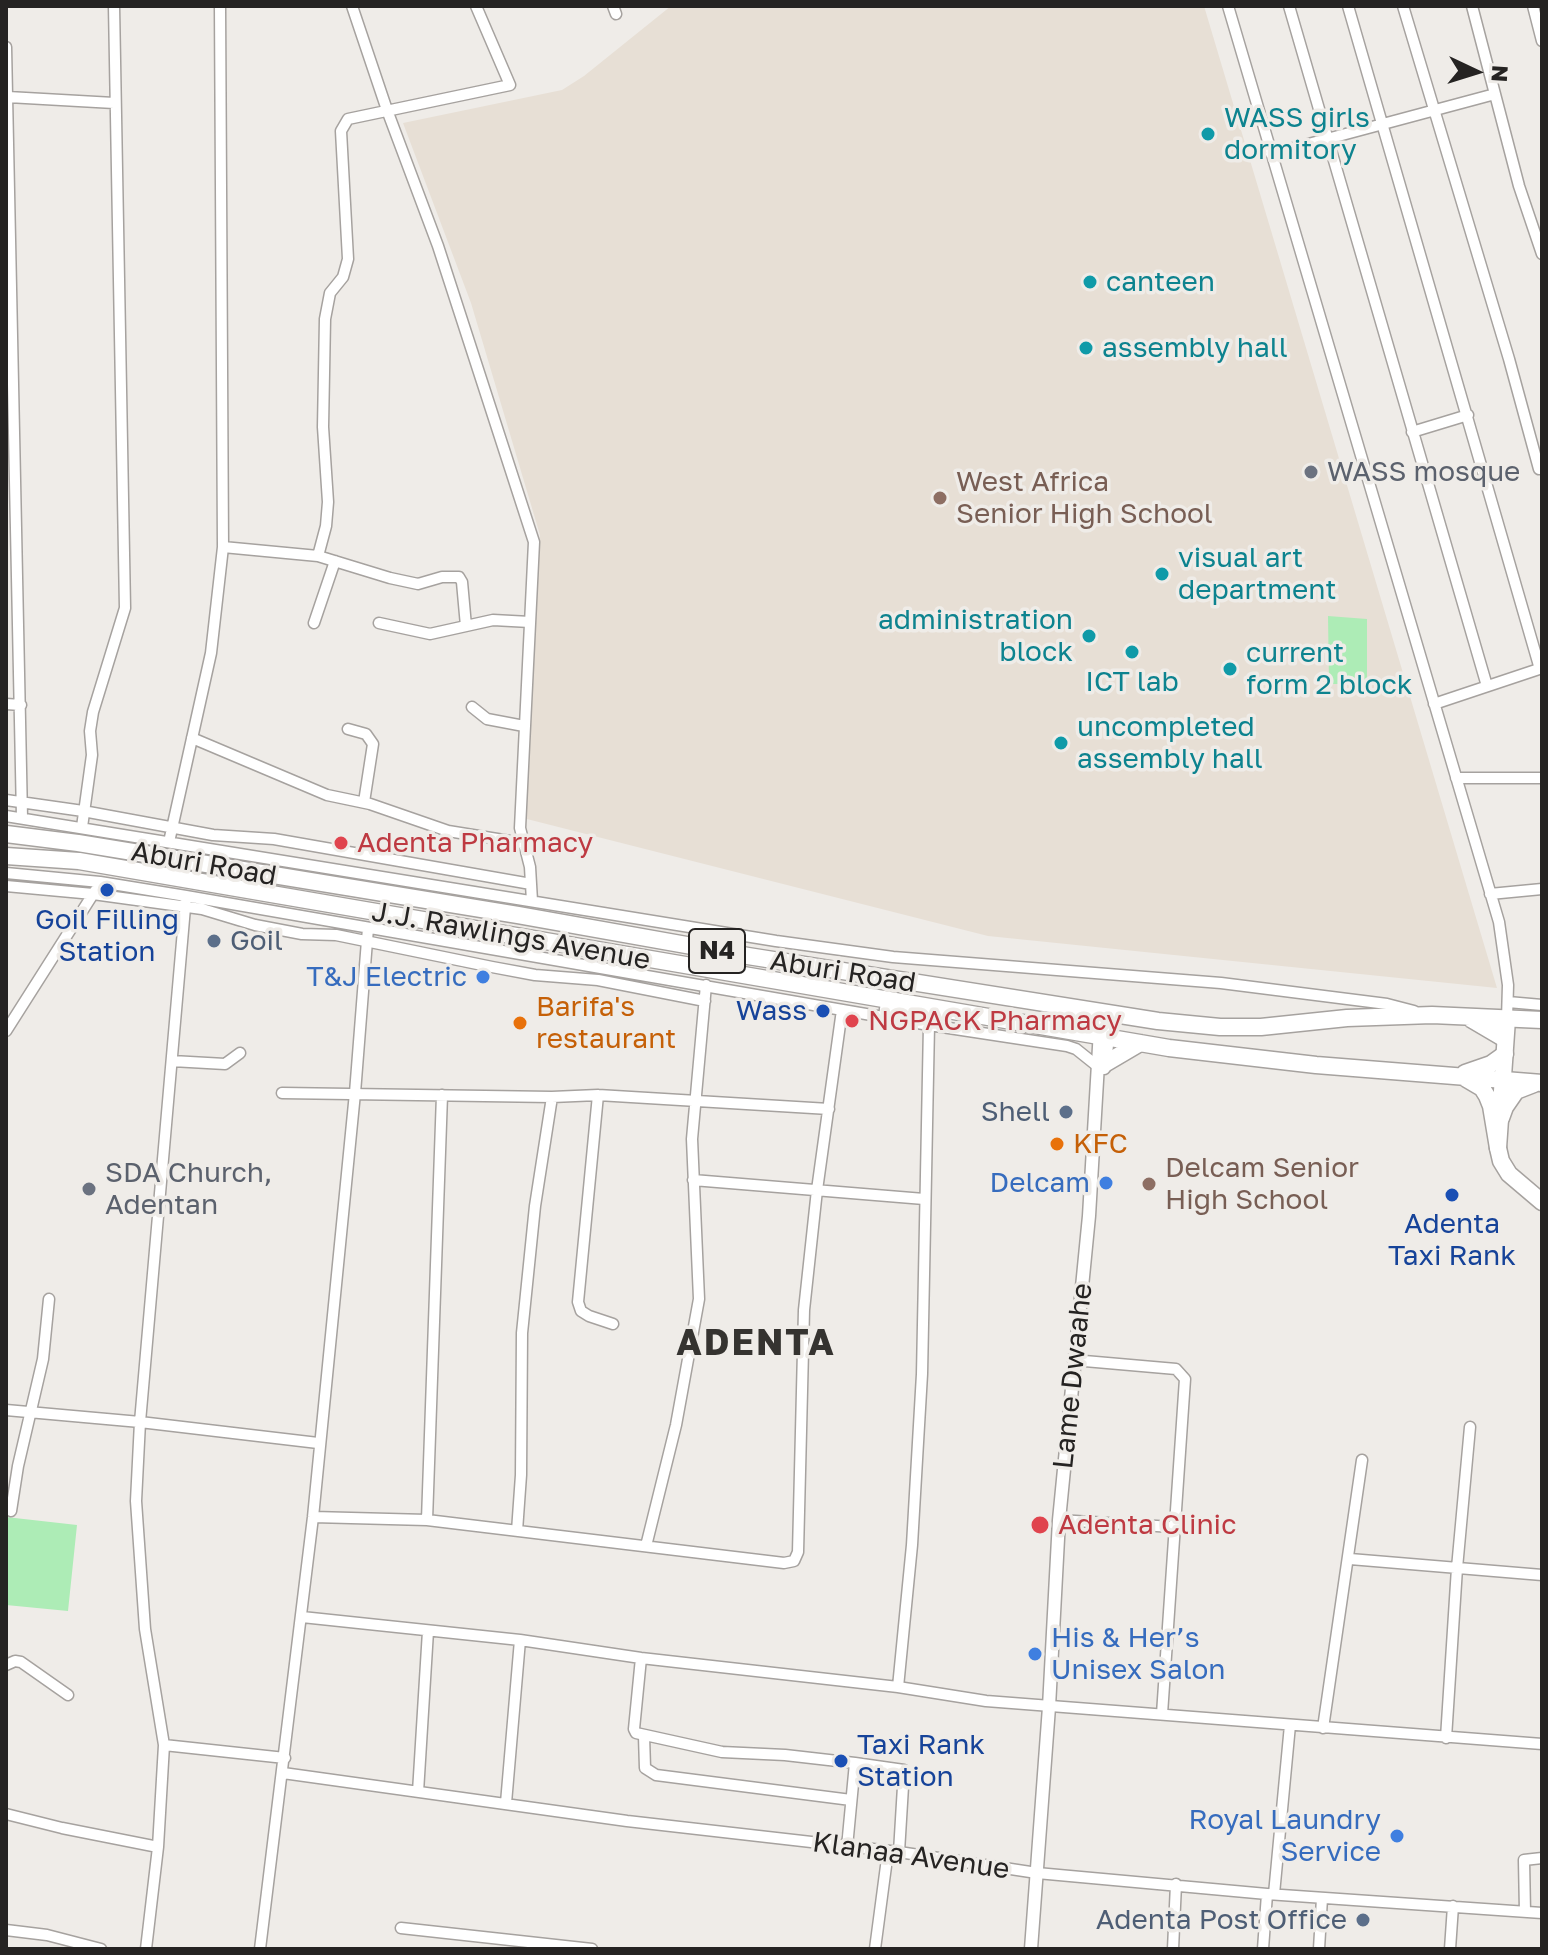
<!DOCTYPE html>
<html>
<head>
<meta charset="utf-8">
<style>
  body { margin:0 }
  #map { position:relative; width:1548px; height:1955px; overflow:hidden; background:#efece8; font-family:"Golos Text",sans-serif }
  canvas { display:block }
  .frame { position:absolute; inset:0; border:8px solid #252322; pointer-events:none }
  .north { position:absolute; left:1436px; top:32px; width:80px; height:80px; -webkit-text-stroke:6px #efece8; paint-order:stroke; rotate:94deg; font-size:22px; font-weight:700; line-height:32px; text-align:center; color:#252322 }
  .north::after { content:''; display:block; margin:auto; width:28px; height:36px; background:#252322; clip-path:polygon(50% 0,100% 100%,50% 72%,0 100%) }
</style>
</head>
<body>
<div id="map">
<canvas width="1548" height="1955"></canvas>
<div class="frame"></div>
<div class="north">N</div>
</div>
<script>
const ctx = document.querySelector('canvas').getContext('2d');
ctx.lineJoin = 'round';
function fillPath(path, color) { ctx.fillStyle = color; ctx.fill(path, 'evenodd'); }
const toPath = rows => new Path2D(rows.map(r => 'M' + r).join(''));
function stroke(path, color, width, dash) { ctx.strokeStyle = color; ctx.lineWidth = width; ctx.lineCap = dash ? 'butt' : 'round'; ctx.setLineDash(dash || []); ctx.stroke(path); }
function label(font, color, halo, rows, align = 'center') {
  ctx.font = font + ' "Golos Text",sans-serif'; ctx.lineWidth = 7; ctx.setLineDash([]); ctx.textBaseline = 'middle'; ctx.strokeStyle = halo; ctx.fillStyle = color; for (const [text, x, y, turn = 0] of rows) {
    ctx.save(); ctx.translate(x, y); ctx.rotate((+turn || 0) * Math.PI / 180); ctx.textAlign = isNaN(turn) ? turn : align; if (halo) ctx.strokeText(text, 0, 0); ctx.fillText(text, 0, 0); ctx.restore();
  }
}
fillPath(toPath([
  [671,6,1204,6,1497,988,988,936,519,817,540,535,471,303,403,123,562,90,584,76]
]), '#e7dfd5');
fillPath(toPath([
  [1328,616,1367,619,1367,684,1329,684],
  [6,1517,77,1525,68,1611,6,1605]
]), '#adecb6');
const minor = toPath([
  [352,6,387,110,438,246,534,542,520,828,530,867,532,901],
  [613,6,616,14],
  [1228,6,1499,922,1508,985,1507,1019],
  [1289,6,1487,686],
  [1348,6,1540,669],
  [1403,6,1509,359,1539,469],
  [1472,6,1519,186,1542,254],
  [1533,6,1542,41],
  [6,47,22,817],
  [8,97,114,103],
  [1271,154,1495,94],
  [1412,432,1468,415],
  [223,547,318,556,390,578,418,584,442,577,459,577,462,582,466,626],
  [318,556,326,526,328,502,323,427,325,319,330,293,343,277,348,259,341,131,348,119,510,85,476,6],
  [314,623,335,561],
  [379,623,430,634,493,620,530,622],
  [6,704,21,705],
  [1434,704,1542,668],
  [472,707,487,719,524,726],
  [348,729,366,734,373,744,364,802],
  [192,738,327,795,370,804,448,831,522,843],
  [1456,778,1542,778],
  [6,800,83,811,213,835,274,839,531,884],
  [6,816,776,941,893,957,1221,983,1387,1004,1414,1011],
  [82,827,92,755,90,731,93,712,125,608,114,6],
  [169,842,211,653,223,547,220,6],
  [6,873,100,882,186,896,929,1025,1067,1046,1076,1049,1096,1065],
  [6,886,93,894,202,909,255,925,302,934,336,935,492,967,535,975,598,980,705,1001],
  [1490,894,1542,889],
  [1508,1002,1542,1005],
  [6,1031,95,891],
  [172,1061,225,1064,240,1053],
  [282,1093,552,1097,598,1095,829,1109],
  [598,1095,578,1302,581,1311,589,1316,613,1324],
  [693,1180,924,1199],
  [1073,1360,1176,1369,1185,1379,1162,1714],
  [6,1410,140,1422,318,1443],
  [11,1511,18,1466,43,1359,49,1299],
  [313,1517,427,1520,784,1563,794,1561,798,1552,804,1310,817,1190,842,1010],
  [427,1520,442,1095],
  [1059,1520,1173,1527],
  [517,1531,521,1475,522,1333,535,1206,552,1097],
  [646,1546,676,1425,699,1299,692,1139,706,985],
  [1350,1559,1542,1575],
  [302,1617,520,1640,641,1658,898,1687,986,1701,1542,1744],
  [641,1658,634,1729,636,1733,722,1752,785,1755,855,1763,847,1847],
  [6,1665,15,1661,21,1662,68,1695],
  [898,1687,912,1545,922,1374,929,1025],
  [1323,1728,1362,1460],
  [644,1736,645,1768,656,1775,851,1800],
  [1446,1738,1457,1568,1470,1427],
  [164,1745,285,1758],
  [855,1763,904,1770,899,1852],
  [283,1773,627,1821,899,1852,1037,1873,1267,1894,1542,1913],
  [418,1792,428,1631],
  [506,1803,520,1640],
  [6,1814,62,1828,158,1847],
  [1274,1894,1290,1725],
  [1525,1912,1524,1860,1542,1858],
  [401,1928,592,1949],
  [6,1930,47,1935,101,1949],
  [146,1949,158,1847,164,1745,145,1629,136,1501,140,1422,186,896],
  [260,1949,313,1517,355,1093,368,928],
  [875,1949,888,1851],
  [1173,1949,1176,1884],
  [1263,1949,1267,1894],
  [1319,1949,1322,1898],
  [1450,1949,1453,1906]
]);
const tertiary = toPath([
  [1104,1068,1111,1015],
  [1031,1949,1049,1707,1059,1520,1089,1216,1101,1013]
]);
const primary = toPath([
  [1507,1019,1498,1148,1501,1161,1509,1174,1542,1202]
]);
const trunk = toPath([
  [6,834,78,843,518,915,748,956,1158,1021,1220,1027,1261,1027,1347,1018,1432,1015,1542,1020],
  [6,856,79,861,1169,1048,1316,1065,1542,1083],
  [887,1018,889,1001],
  [1471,1019,1505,1039],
  [1106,1063,1140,1043],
  [1465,1073,1491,1064,1505,1054],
  [1465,1078,1482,1088,1487,1096,1491,1106,1498,1148],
  [1501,1118,1505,1107,1516,1091,1534,1084]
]);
stroke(minor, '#a6a29f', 13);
stroke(tertiary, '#a6a29f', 15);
stroke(primary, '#a6a29f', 19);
stroke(trunk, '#a6a29f', 19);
stroke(minor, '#fff', 10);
stroke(tertiary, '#fff', 12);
stroke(primary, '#fff', 16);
stroke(trunk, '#fff', 16);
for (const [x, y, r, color] of [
  [1208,134,8,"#0f9aa8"],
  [1090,282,8,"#0f9aa8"],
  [1086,348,8,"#0f9aa8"],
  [1311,472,8,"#6b7280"],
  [940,498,8,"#8d6e63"],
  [1162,574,8,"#0f9aa8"],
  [1089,636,8,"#0f9aa8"],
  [1132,652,8,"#0f9aa8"],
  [1230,669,8,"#0f9aa8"],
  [1061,743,8,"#0f9aa8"],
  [341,843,8,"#e0444e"],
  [107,890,8,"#1a4fb4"],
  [214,941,8,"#5c6f8a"],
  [483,977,8,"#3f7fe0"],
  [823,1011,8,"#1a4fb4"],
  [852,1021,8,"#e0444e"],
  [520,1023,8,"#e8710a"],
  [1066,1112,8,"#5c6f8a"],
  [1057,1144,8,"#e8710a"],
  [1106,1183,8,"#3f7fe0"],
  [1149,1184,8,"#8d6e63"],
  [89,1189,8,"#6b7280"],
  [1452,1195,8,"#1a4fb4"],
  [1040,1525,10,"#e0444e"],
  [1035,1654,8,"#3f7fe0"],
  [841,1761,8,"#1a4fb4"],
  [1397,1836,8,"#3f7fe0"],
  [1363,1920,8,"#5c6f8a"]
]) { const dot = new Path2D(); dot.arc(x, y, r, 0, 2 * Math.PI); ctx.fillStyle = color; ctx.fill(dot); stroke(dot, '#efece8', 3); }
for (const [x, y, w] of [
  [717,951,56]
]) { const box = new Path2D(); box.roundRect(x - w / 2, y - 22, w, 44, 6); ctx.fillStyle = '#efece8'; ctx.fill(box); stroke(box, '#252322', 2); }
label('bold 26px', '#252322', null, [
  ["N4",717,951]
]);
label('28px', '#0d838f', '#efece8', [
  ["WASS girls",1224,118],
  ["dormitory",1224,150],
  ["canteen",1106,282],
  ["assembly hall",1102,348],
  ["visual art",1178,558],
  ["department",1178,590],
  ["administration",1073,620,"right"],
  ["block",1073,652,"right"],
  ["current",1246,653],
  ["form 2 block",1246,685],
  ["ICT lab",1132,682,"center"],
  ["uncompleted",1077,727],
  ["assembly hall",1077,759]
], 'left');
label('28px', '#5b616d', '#efece8', [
  ["WASS mosque",1327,472],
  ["SDA Church,",105,1173],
  ["Adentan",105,1205]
], 'left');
label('28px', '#785e54', '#efece8', [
  ["West Africa",956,482],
  ["Senior High School",956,514],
  ["Delcam Senior",1165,1168],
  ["High School",1165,1200]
], 'left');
label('28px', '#be3a42', '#efece8', [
  ["Adenta Pharmacy",357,843],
  ["NGPACK Pharmacy",868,1021],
  ["Adenta Clinic",1058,1525]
], 'left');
label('28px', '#252322', '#efece8', [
  ["Aburi Road",204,864,10],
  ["J.J. Rawlings Avenue",511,936,10],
  ["Aburi Road",843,972,9],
  ["Lame Dwaahe",1073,1376,-84],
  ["Klanaa Avenue",911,1856,8]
]);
label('28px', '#164399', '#efece8', [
  ["Goil Filling",107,920],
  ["Station",107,952],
  ["Wass",807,1011,"right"],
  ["Adenta",1452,1224],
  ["Taxi Rank",1452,1256],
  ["Taxi Rank",857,1745,"left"],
  ["Station",857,1777,"left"]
]);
label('28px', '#4e5e75', '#efece8', [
  ["Goil",230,941,"left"],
  ["Shell",1050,1112],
  ["Adenta Post Office",1347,1920]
], 'right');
label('28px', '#366cbe', '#efece8', [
  ["T&J Electric",467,977],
  ["Delcam",1090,1183],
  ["His & Her’s",1051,1638,"left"],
  ["Unisex Salon",1051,1670,"left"],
  ["Royal Laundry",1381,1820],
  ["Service",1381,1852]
], 'right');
label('28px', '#c56008', '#efece8', [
  ["Barifa's",536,1007],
  ["restaurant",536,1039],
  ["KFC",1073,1144]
], 'left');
ctx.letterSpacing = '2px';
label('bold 36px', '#353330', '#efece8', [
  ["ADENTA",756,1344]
]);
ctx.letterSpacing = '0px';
</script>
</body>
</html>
